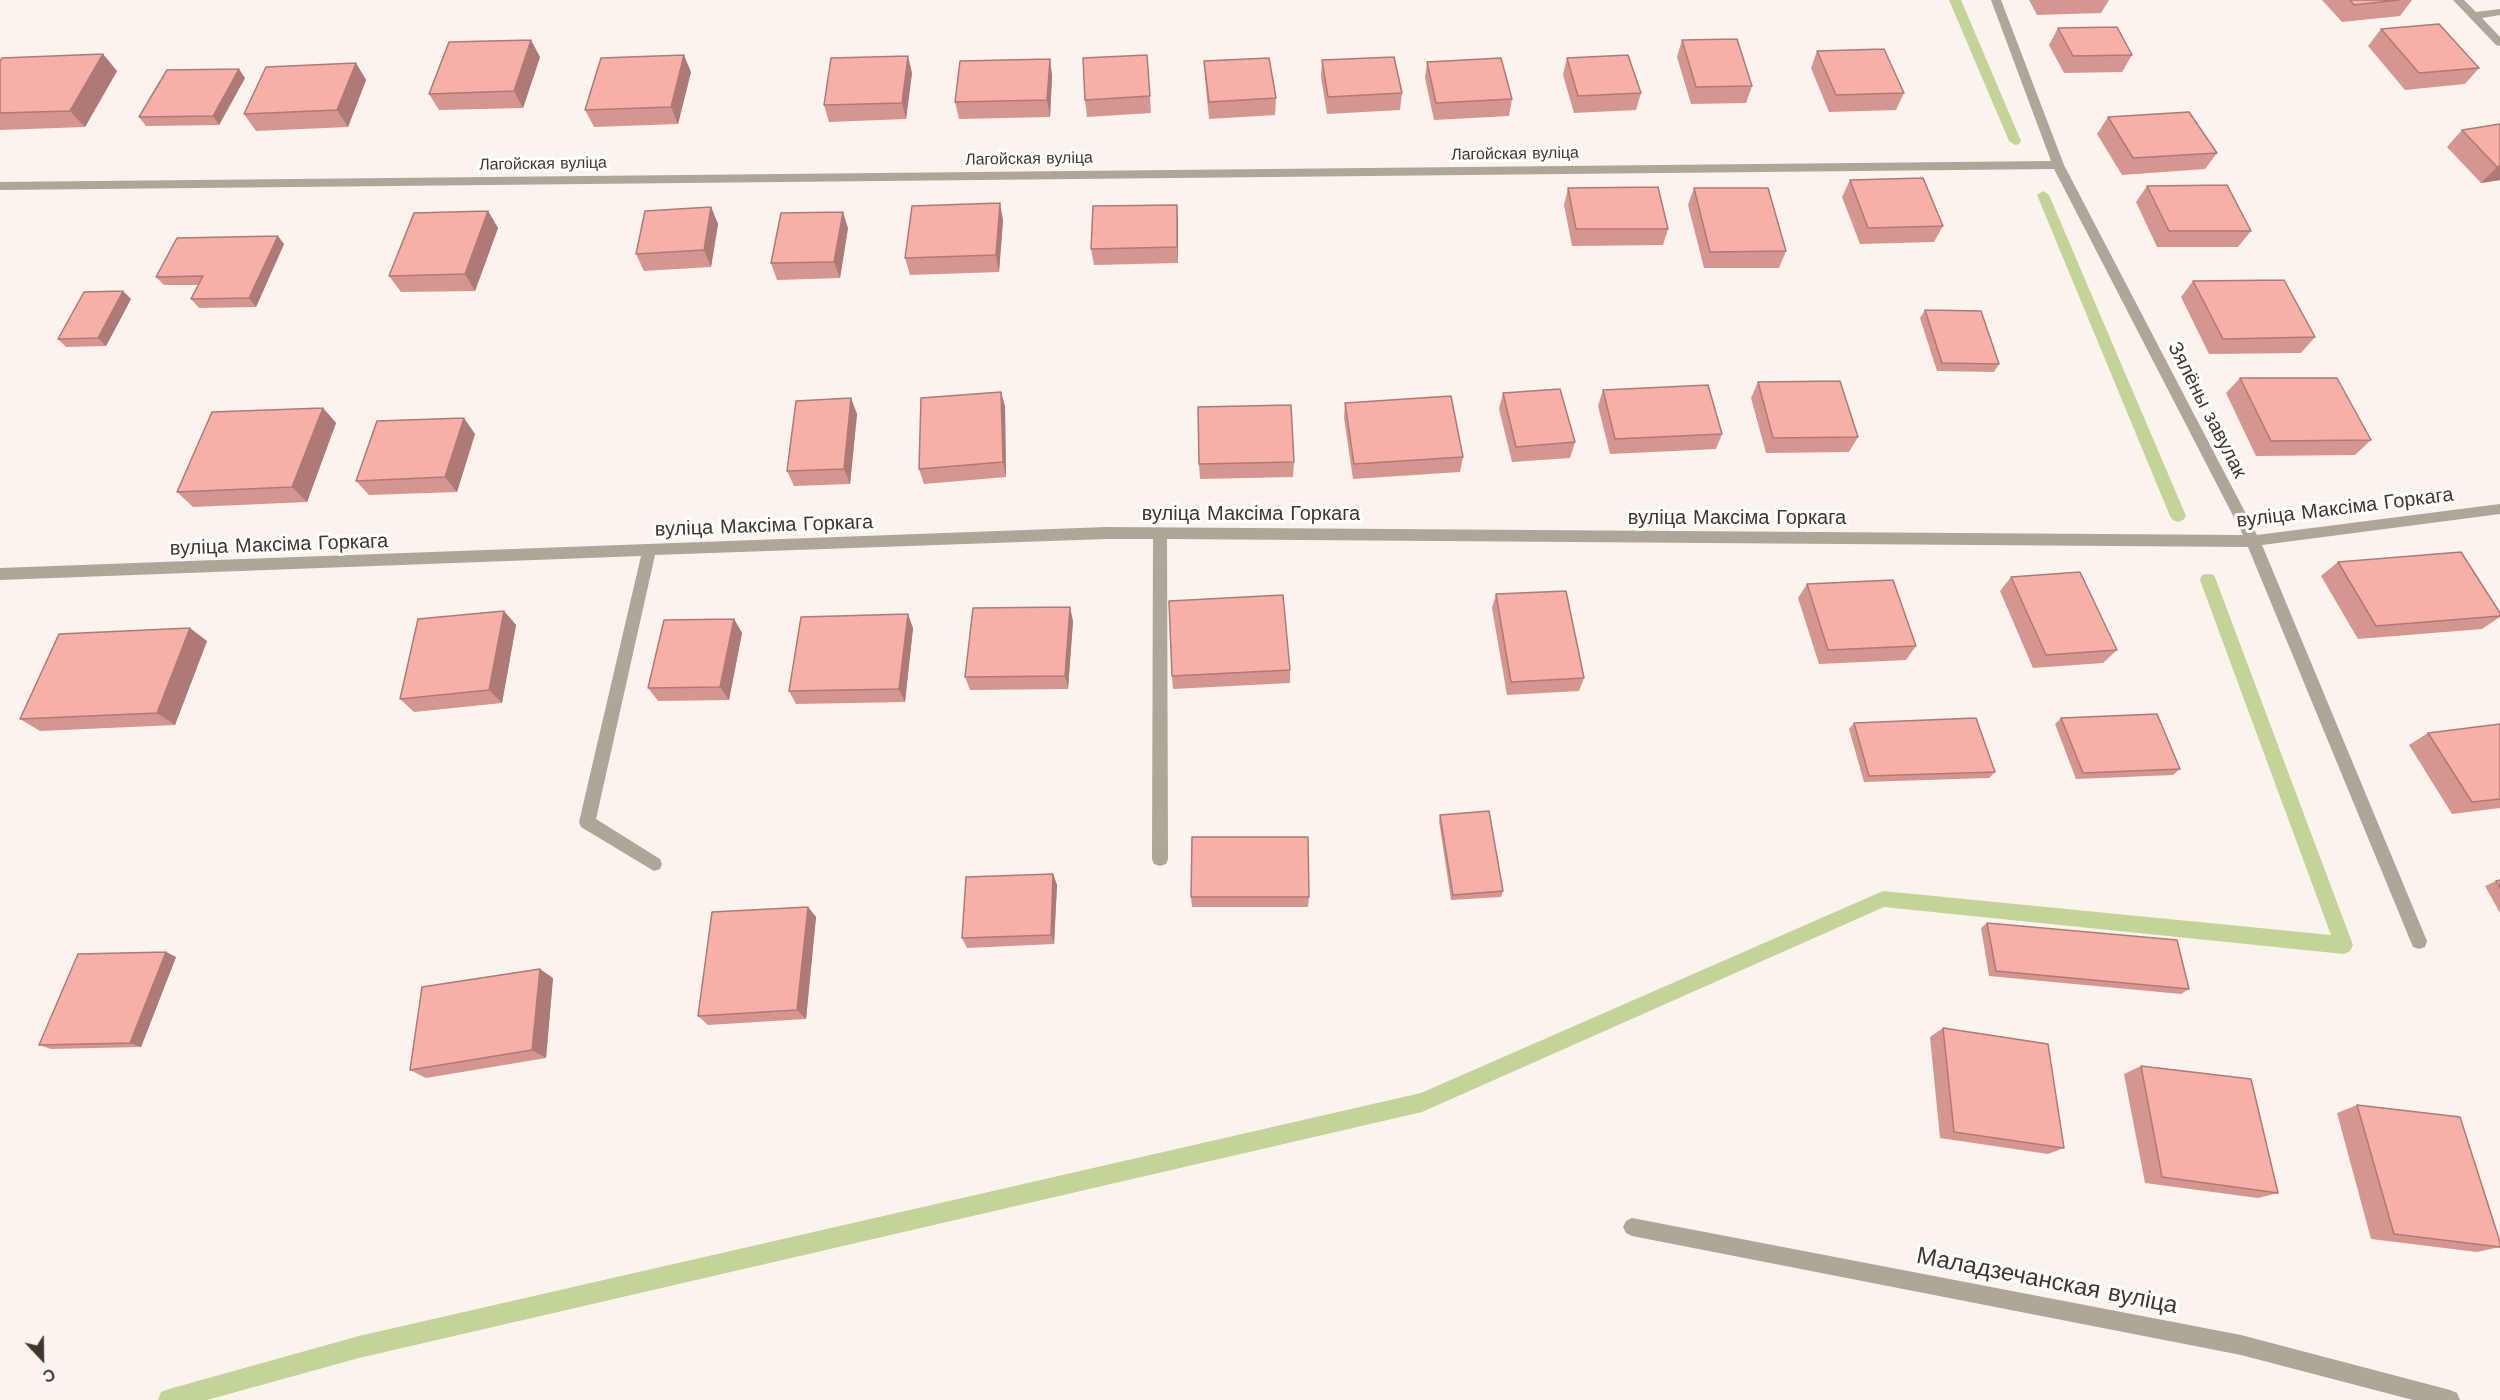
<!DOCTYPE html>
<html>
<head>
<meta charset="utf-8">
<style>
  body { margin:0 }
  #map { position:relative; width:2500px; height:1400px; overflow:hidden; background:#faf3ee; font-family:"Work Sans",sans-serif }
  canvas { display:block }
  .north { position:absolute; left:12px; top:1328px; width:60px; height:60px; -webkit-text-stroke:4px #fff; paint-order:stroke; rotate:158deg; font-size:16px; font-weight:700; line-height:24px; text-align:center; color:#42352b }
  .north::after { content:''; display:block; margin:auto; width:21px; height:27px; background:#42352b; clip-path:polygon(50% 0,100% 100%,50% 72%,0 100%) }
</style>
</head>
<body>
<div id="map">
<canvas width="2500" height="1400"></canvas>
<div class="north">С</div>
</div>
<script>
const ctx = document.querySelector('canvas').getContext('2d');
ctx.lineJoin = 'round';
const toPath = rows => new Path2D(rows.map(r => 'M' + r).join(''));
function fillPath(path, color) { ctx.fillStyle = color; ctx.fill(path, 'evenodd'); }
function stroke(path, color, width, dash) { ctx.strokeStyle = color; ctx.lineWidth = width; ctx.lineCap = dash ? 'butt' : 'round'; ctx.setLineDash(dash || []); ctx.stroke(path); }
function label(font, color, halo, rows, align = 'center') {
  ctx.font = font + ' "Work Sans",sans-serif'; ctx.lineWidth = 6; ctx.setLineDash([]); ctx.textBaseline = 'middle'; ctx.strokeStyle = halo; ctx.fillStyle = color; for (const [text, x, y, turn = 0] of rows) {
    ctx.save(); ctx.translate(x, y); ctx.rotate((+turn || 0) * Math.PI / 180); ctx.textAlign = isNaN(turn) ? turn : align; if (halo) ctx.strokeText(text, 0, 0); ctx.fillText(text, 0, 0); ctx.restore();
  }
}
fillPath(toPath([
  [1949,0,1961,0,2021,141,2019,144,2015,145,2009,141,1949,0],
  [2043,191,2049,195,2186,516,2183,520,2178,522,2173,520,2170,516,2037,195,2043,191],
  [2208,574,2214,575,2216,580,2353,945,2350,951,2344,954,1884,907,1422,1112,359,1358,207,1400,158,1400,161,1392,169,1389,359,1336,1421,1093,1883,891,2331,935,2200,580,2202,575,2208,574]
]), '#c2d596');
fillPath(toPath([
  [1991,0,2001,0,2064,165,2257,535,2500,504,2500,514,2262,545,2427,941,2425,947,2419,949,2413,947,2248,547,1167,539,1168,859,1166,864,1160,866,1154,864,1152,859,1153,539,1106,539,655,555,596,819,660,859,662,864,660,869,654,871,581,827,579,822,641,556,0,580,0,568,1106,527,2243,535,2054,169,0,190,0,182,2051,161,1991,0],
  [2453,0,2464,0,2476,12,2500,9,2500,15,2482,18,2500,37,2500,46,2496,45,2453,0],
  [1632,1218,2241,1335,2450,1390,2457,1393,2460,1400,2413,1400,2241,1355,1632,1236,1626,1233,1623,1227,1626,1221,1632,1218]
]), '#aca798');
fillPath(toPath([
  [2029,0,2109,0,2101,13,2037,15],
  [2322,0,2412,0,2400,16,2342,22],
  [2058,28,2132,55,2122,72,2064,73,2049,45],
  [2381,29,2479,68,2465,84,2405,90,2368,46],
  [1682,40,1752,86,1746,103,1691,104,1677,57],
  [1817,51,1904,93,1896,110,1829,112,1811,68],
  [1147,55,1151,113,1087,117,1085,100],
  [540,57,523,108,439,110,429,94],
  [1567,58,1641,93,1636,110,1574,113,1563,75],
  [1050,59,1052,76,1050,117,959,119,955,102],
  [1322,60,1402,93,1400,110,1327,114,1321,77],
  [0,61,117,71,85,127,0,130],
  [1204,61,1276,98,1275,115,1209,119,1205,78],
  [1427,62,1512,99,1509,116,1434,120,1425,78],
  [356,63,366,80,348,127,256,131,244,114],
  [691,72,678,124,594,127,585,110],
  [912,73,906,119,829,122,824,105],
  [245,78,219,125,146,126,139,117],
  [2108,117,2217,153,2205,169,2122,175,2097,134],
  [2500,124,2500,180,2481,183,2447,147,2462,130],
  [1850,180,1943,226,1934,242,1860,244,1842,197],
  [2147,186,2251,231,2238,247,2157,247,2136,202],
  [1568,188,1668,229,1663,245,1572,246,1564,205],
  [1694,188,1786,251,1779,268,1704,268,1688,205],
  [1177,205,1178,221,1178,263,1094,265,1091,249],
  [711,207,718,224,711,267,644,271,636,254],
  [488,211,498,228,475,291,401,292,389,276],
  [1003,220,999,272,910,275,905,258],
  [848,228,840,278,777,280,771,263],
  [284,244,256,307,199,308,191,299,199,285,164,285,156,277],
  [2193,281,2315,337,2301,353,2209,354,2181,297],
  [131,299,106,346,66,347,58,339],
  [1925,310,1999,364,1994,372,1937,371,1920,318],
  [2240,378,2371,440,2355,455,2256,456,2226,393],
  [1758,382,1858,437,1849,452,1766,453,1751,398],
  [1603,390,1722,434,1716,449,1610,454,1598,406],
  [1001,392,1005,407,1006,477,924,484,919,469],
  [1503,393,1575,442,1570,458,1512,462,1499,409],
  [1345,403,1463,457,1460,472,1353,479,1344,418],
  [323,408,336,423,307,502,193,507,177,492],
  [857,414,850,484,794,486,787,471],
  [475,434,457,492,369,495,356,481],
  [1294,462,1293,477,1200,479,1199,464],
  [2338,562,2500,613,2500,617,2482,629,2358,639,2321,576],
  [2011,577,2117,650,2103,663,2033,668,2000,591],
  [1807,584,1916,646,1906,660,1819,664,1798,598],
  [1496,594,1584,678,1579,691,1507,695,1492,608],
  [504,611,516,625,502,703,414,712,400,699],
  [734,619,742,633,729,700,658,701,648,688],
  [1073,621,1068,689,970,690,965,677],
  [913,628,905,702,796,704,789,691],
  [207,641,175,725,40,731,20,719],
  [1290,670,1290,683,1173,689,1172,676],
  [2061,718,2180,769,2173,775,2076,779,2055,724],
  [1854,723,1995,772,1989,778,1864,782,1849,729],
  [2500,724,2500,808,2452,814,2409,745,2428,733],
  [1440,815,1503,891,1501,897,1451,900,1439,821],
  [1053,874,1057,885,1054,944,967,948,962,938],
  [2500,880,2500,913,2485,886,2496,881],
  [1191,897,1309,897,1308,907,1192,907],
  [808,907,816,917,806,1019,708,1025,698,1016],
  [1987,923,2189,989,2181,994,1989,976,1981,928],
  [166,952,176,957,141,1047,51,1049,39,1045],
  [553,978,546,1058,426,1078,410,1070],
  [1943,1028,2064,1148,2048,1154,1940,1138,1930,1037],
  [2141,1066,2278,1193,2258,1198,2145,1183,2124,1074],
  [2357,1105,2500,1242,2500,1247,2477,1252,2371,1239,2337,1113]
]), '#d59690');
fillPath(toPath([
  [531,40,540,57,523,108,514,91],
  [103,54,117,71,85,127,70,111],
  [684,55,691,72,678,124,671,107],
  [908,56,912,73,906,119,902,103],
  [1050,59,1052,76,1050,117,1047,100],
  [356,63,366,80,348,127,337,110],
  [239,69,245,78,219,125,213,116],
  [2500,166,2500,180,2481,183,2497,167],
  [1000,203,1003,220,999,272,996,255],
  [1177,205,1178,221,1178,263,1177,247],
  [711,207,718,224,711,267,704,250],
  [488,211,498,228,475,291,465,274],
  [843,212,848,228,840,278,834,262],
  [278,236,284,244,256,307,249,298],
  [123,291,131,299,106,346,98,338],
  [1001,392,1005,407,1006,477,1003,462],
  [851,398,857,414,850,484,844,469],
  [323,408,336,423,307,502,292,487],
  [464,418,475,434,457,492,445,477],
  [1070,607,1073,621,1068,689,1065,676],
  [504,611,516,625,502,703,489,690],
  [908,614,913,628,905,702,899,689],
  [734,619,742,633,729,700,720,687],
  [190,628,207,641,175,725,157,713],
  [1053,874,1057,885,1054,944,1051,935],
  [808,907,816,917,806,1019,797,1010],
  [166,952,176,957,141,1047,130,1043],
  [540,969,553,978,546,1058,532,1050]
]), '#ae7a75');
const building = toPath([
  [2350,0,2399,0,2354,5,2350,0],
  [2439,24,2479,68,2419,73,2381,29,2439,24],
  [2117,27,2132,55,2073,56,2058,28,2117,27],
  [1737,39,1752,86,1696,87,1682,40,1737,39],
  [531,40,514,91,429,94,449,42,531,40],
  [1884,49,1904,93,1836,95,1817,51,1884,49],
  [103,54,70,111,0,113,0,61,2,58,103,54],
  [684,55,671,107,585,110,601,58,684,55],
  [1147,55,1150,96,1085,100,1083,58,1147,55],
  [1628,55,1641,93,1578,96,1567,58,1628,55],
  [908,56,902,103,824,105,831,58,908,56],
  [1394,57,1402,93,1328,97,1322,60,1394,57],
  [1269,58,1276,98,1209,102,1204,61,1269,58],
  [1501,58,1512,99,1436,103,1427,62,1501,58],
  [1050,59,1047,100,955,102,960,61,1050,59],
  [356,63,337,110,244,114,266,67,356,63],
  [239,69,213,116,139,117,167,70,239,69],
  [2189,112,2217,153,2133,158,2108,117,2189,112],
  [2500,124,2500,166,2497,167,2462,130,2500,124],
  [1923,178,1943,226,1868,228,1850,180,1923,178],
  [2227,185,2251,231,2169,231,2147,186,2227,185],
  [1658,187,1668,229,1576,229,1568,188,1658,187],
  [1694,188,1768,188,1786,251,1710,252,1694,188],
  [1000,203,996,255,905,258,912,206,1000,203],
  [1177,205,1177,247,1091,249,1093,206,1177,205],
  [711,207,704,250,636,254,645,211,711,207],
  [488,211,465,274,389,276,414,213,488,211],
  [843,212,834,262,771,263,781,213,843,212],
  [278,236,249,298,191,299,203,276,156,277,177,238,278,236],
  [2284,280,2315,337,2223,339,2193,281,2284,280],
  [123,291,98,338,58,339,84,292,123,291],
  [1925,310,1981,311,1999,364,1942,363,1925,310],
  [2240,378,2337,378,2371,440,2271,441,2240,378],
  [1840,381,1858,437,1773,438,1758,382,1840,381],
  [1708,385,1722,434,1615,439,1603,390,1708,385],
  [1560,389,1575,442,1516,447,1503,393,1560,389],
  [1001,392,1003,462,919,469,921,398,1001,392],
  [1451,396,1463,457,1354,464,1345,403,1451,396],
  [851,398,844,469,787,471,796,401,851,398],
  [1291,405,1294,462,1199,464,1198,407,1291,405],
  [323,408,292,487,177,492,212,412,323,408],
  [464,418,445,477,356,481,377,421,464,418],
  [2461,552,2500,613,2500,616,2376,626,2338,562,2461,552],
  [2080,572,2117,650,2046,655,2011,577,2080,572],
  [1893,580,1916,646,1828,650,1807,584,1893,580],
  [1566,591,1584,678,1511,682,1496,594,1566,591],
  [1283,595,1290,670,1172,676,1169,601,1283,595],
  [1070,607,1065,676,965,677,973,608,1070,607],
  [504,611,489,690,400,699,418,619,504,611],
  [908,614,899,689,789,691,801,617,908,614],
  [734,619,720,687,648,688,664,620,734,619],
  [190,628,157,713,20,719,59,634,190,628],
  [2157,714,2180,769,2083,773,2061,718,2157,714],
  [1976,718,1995,772,1869,776,1854,723,1976,718],
  [2500,724,2500,799,2472,802,2428,733,2500,724],
  [1489,811,1503,891,1453,895,1440,815,1489,811],
  [1192,837,1308,837,1309,897,1191,897,1192,837],
  [1053,874,1051,935,962,938,966,877,1053,874],
  [2500,880,2500,888,2496,881,2500,880],
  [808,907,797,1010,698,1016,712,912,808,907],
  [1987,923,2177,940,2189,989,1996,971,1987,923],
  [166,952,130,1043,39,1045,78,954,166,952],
  [540,969,532,1050,410,1070,422,987,540,969],
  [1943,1028,2048,1044,2064,1148,1954,1132,1943,1028],
  [2141,1066,2251,1079,2278,1193,2162,1177,2141,1066],
  [2357,1105,2460,1117,2500,1242,2500,1247,2394,1234,2357,1105]
]);
fillPath(building, '#f8afa7');
stroke(building, '#ae7a75', 1.5);
label('16px', '#42352b', '#fff', [
  ["Лагойская вуліца",1515,154,-1],
  ["Лагойская вуліца",1029,159,-1],
  ["Лагойская вуліца",543,164,-1]
]);
label('20px', '#42352b', '#fff', [
  ["Зялёны завулак",2207,410,63],
  ["вуліца Максіма Горкага",2345,508,-7],
  ["вуліца Максіма Горкага",1251,514],
  ["вуліца Максіма Горкага",1737,518],
  ["вуліца Максіма Горкага",764,526,-2],
  ["вуліца Максіма Горкага",279,545,-2]
]);
label('24px', '#42352b', '#fff', [
  ["Маладзечанская вуліца",2047,1281,11]
]);
</script>
</body>
</html>
